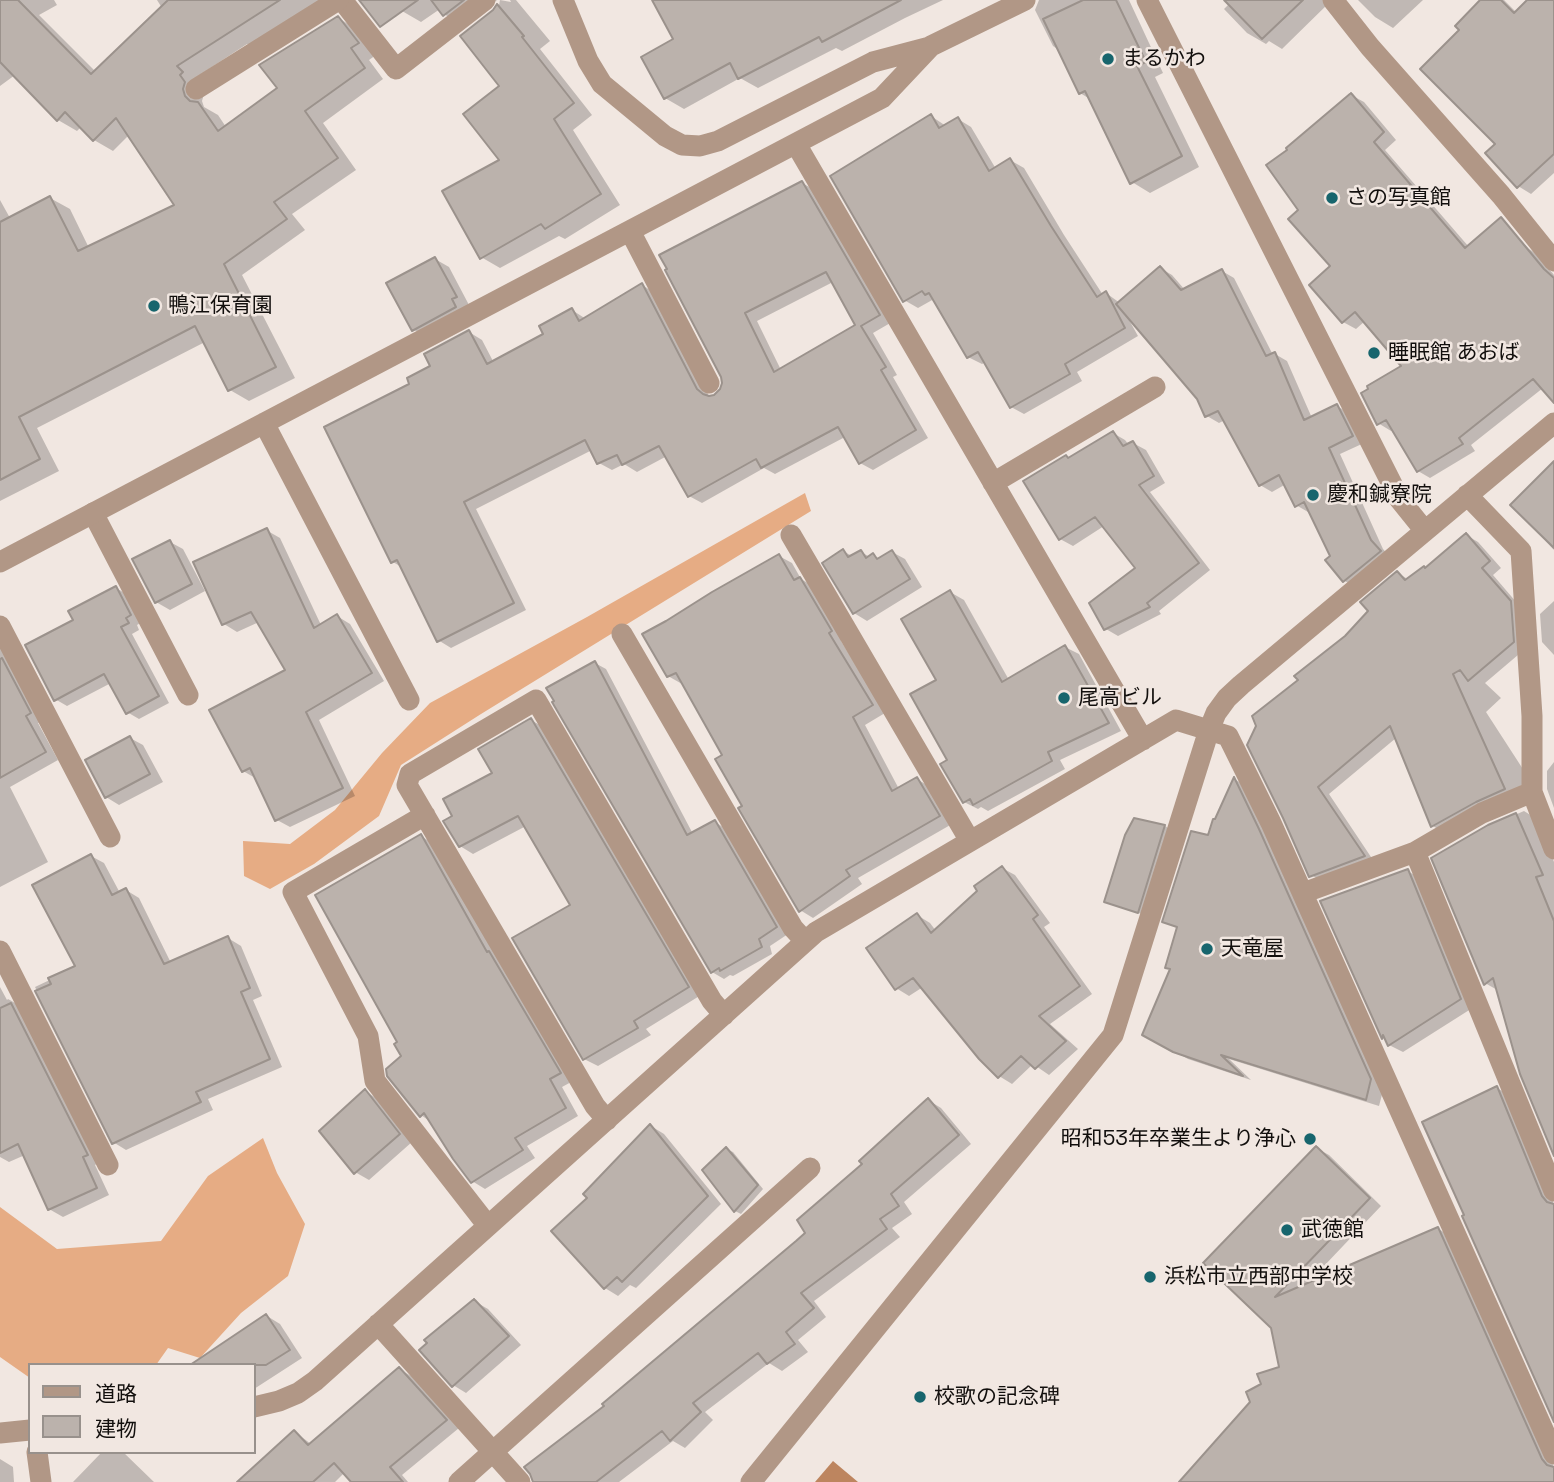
<!DOCTYPE html>
<html>
<head>
<meta charset="utf-8">
<style>
  body { margin:0 }
  #map { position:relative; width:1554px; height:1482px; overflow:hidden; background:#f1e7e1; font-family:"Space Grotesk","Noto Sans JP",sans-serif }
  canvas { display:block }
  .legend { position:absolute; left:28px; top:1363px; width:228px; height:91px; box-sizing:border-box; background:#f1e7e1; border:2px solid #98918c; margin:0; padding:9px 12px; list-style:none; font-size:21px; color:#120f0d }
  .legend li { display:flex; align-items:center; gap:14px; height:35px }
  .legend b { width:35px; border:2px solid #98918c }
</style>
</head>
<body>
<div id="map">
<canvas width="1554" height="1482"></canvas>
<ul class="legend">
<li><b style="height:9px;background:#b19786"></b>道路</li>
<li><b style="height:19px;background:#bbb2ac"></b>建物</li>
</ul>
</div>
<script>
const ctx = document.querySelector('canvas').getContext('2d');
ctx.lineJoin = 'round';
function fillPath(path, color) { ctx.fillStyle = color; ctx.fill(path, 'evenodd'); }
const toPath = rows => new Path2D(rows.map(r => 'M' + r).join(''));
function stroke(path, color, width, dash) { ctx.strokeStyle = color; ctx.lineWidth = width; ctx.lineCap = dash ? 'butt' : 'round'; ctx.setLineDash(dash || []); ctx.stroke(path); }
function label(font, color, halo, rows, align = 'center') {
  ctx.font = font + ' "Space Grotesk","Noto Sans JP",sans-serif'; ctx.lineWidth = 5; ctx.setLineDash([]); ctx.textBaseline = 'middle'; ctx.strokeStyle = halo; ctx.fillStyle = color; for (const [text, x, y, turn = 0] of rows) {
    ctx.save(); ctx.translate(x, y); ctx.rotate((+turn || 0) * Math.PI / 180); ctx.textAlign = isNaN(turn) ? turn : align; if (halo) ctx.strokeText(text, 0, 0); ctx.fillText(text, 0, 0); ctx.restore();
  }
}
fillPath(toPath([
  [805,493,811,511,481,714,401,765,379,816,314,864,270,889,244,876,243,841,290,844,335,810,382,753,430,703,587,617],
  [263,1138,277,1173,305,1224,288,1276,241,1313,200,1358,168,1348,156,1365,30,1365,30,1378,0,1357,0,1207,57,1249,161,1241,208,1176]
]), '#e6ac84');
fillPath(toPath([
  [833,1461,858,1482,815,1482]
]), '#bd855f');
fillPath(toPath([
  [0,0,54,0,57,5,39,15,96,72,162,8,157,0,338,0,264,54,247,44,195,78,204,94,202,101,204,107,218,115,226,127,279,88,338,18,357,29,376,55,369,60,383,79,323,123,356,170,292,214,305,230,242,275,295,378,249,401,230,390,205,342,37,428,59,471,0,501,0,200,10,218,50,198,70,209,89,248,176,205,129,135,113,151,94,140,81,127,77,131,58,120,15,75,0,86],
  [396,0,497,0,464,26,444,14,440,9,421,22,402,11],
  [500,0,511,2,510,0,516,0,550,41,540,49,592,115,573,130,620,205,565,239,559,236,500,268,481,257,501,160,501,86,495,11,499,5],
  [654,0,943,0,905,18,842,51,836,48,758,88,740,78,684,109,665,98,676,40],
  [1039,0,1129,0,1163,73,1155,77,1199,167,1150,193,1132,182,1090,99,1080,93,1059,50,1053,46,1035,10],
  [1233,0,1332,0,1282,49,1269,41,1266,44,1247,33,1224,9],
  [1358,0,1423,0,1393,28,1375,17],
  [1482,0,1504,0,1517,13,1529,0,1554,0,1554,173,1531,194,1518,186,1498,144,1461,30],
  [1351,95,1364,102,1396,140,1385,150,1469,247,1510,229,1529,249,1537,254,1554,275,1554,400,1543,388,1471,445,1475,451,1430,478,1418,471,1393,430,1391,431,1378,423,1404,366,1365,321,1356,329,1343,322,1332,266,1301,210,1290,150],
  [931,116,946,126,958,119,971,127,996,169,1010,160,1024,168,1064,235,1103,295,1106,293,1120,303,1160,268,1172,275,1185,290,1222,271,1234,278,1273,355,1275,354,1287,361,1312,418,1337,406,1349,413,1364,443,1340,454,1383,549,1391,558,1356,588,1345,581,1328,561,1333,557,1310,511,1308,512,1296,505,1286,484,1272,492,1260,485,1225,420,1219,423,1207,416,1199,398,1129,317,1128,318,1138,336,1077,372,1082,381,1024,414,1011,407,986,362,982,364,968,357,934,299,918,308,904,300],
  [802,183,815,190,892,322,873,333,897,375,893,377,928,438,873,470,860,463,845,437,775,474,764,468,702,503,689,496,667,456,637,472,624,464,612,470,599,463,592,450,476,509,526,610,451,648,438,640,403,568,393,562,412,384,469,332,482,340,494,363,546,335,572,310,586,319,642,285,655,293,710,398,722,390,722,376,667,270],
  [833,282,857,325,781,370,757,321],
  [435,259,449,267,469,305,426,337,413,329],
  [1113,433,1125,440,1129,445,1133,443,1146,450,1165,483,1150,492,1210,570,1159,611,1161,614,1118,636,1106,629,1091,603,1137,569,1104,526,1073,546,1060,539,1066,457,1070,459],
  [1554,463,1554,550,1512,505],
  [266,530,280,538,321,625,337,616,350,624,384,681,319,720,355,796,290,827,277,820,257,779,243,771,287,670,259,622,237,632,224,624],
  [1466,535,1478,542,1501,568,1493,575,1523,610,1525,649,1485,683,1501,698,1486,712,1530,780,1444,833,1433,826,1396,738,1329,794,1375,863,1323,882,1311,875,1301,680,1346,637,1370,611,1398,573,1409,580,1426,569],
  [170,542,183,549,205,591,170,610,156,602],
  [843,551,852,556,861,552,870,557,873,555,880,559,892,552,905,559,922,587,867,621,854,613],
  [779,556,792,563,801,579,813,586,844,639,841,641,885,713,865,725,899,789,917,779,930,787,952,824,858,878,862,884,813,918,800,910,745,806,724,756,684,683,682,684,668,676],
  [116,588,128,595,142,622,137,625,139,630,132,634,169,703,139,719,127,712,111,683,67,706,55,699,75,621],
  [950,592,964,600,1009,680,1065,647,1079,654,1121,731,1060,760,1065,769,988,811,981,807,978,809,964,802,949,761,939,680],
  [1554,601,1554,655,1542,642,1540,614],
  [0,638,43,721,38,723,58,760,10,787,48,862,0,887],
  [595,663,606,669,693,834,715,822,726,829,788,934,770,946,772,954,733,976,730,975,724,979,712,972],
  [531,720,545,728,701,995,646,1029,651,1035,598,1066,584,1059,572,906,526,826,473,854,460,846,454,816,494,774],
  [130,738,143,745,163,782,119,805,106,797],
  [1554,762,1554,808,1547,789,1547,771],
  [1234,779,1247,786,1384,1087,1379,1106,1229,1059,1251,1080,1188,1059,1144,1034,1171,969,1179,929,1165,921,1209,837],
  [1524,811,1537,819,1554,862,1554,1152,1499,991,1485,983,1489,826],
  [1135,820,1165,826,1171,830,1144,915,1106,901],
  [421,836,434,844,573,1081,562,1087,578,1116,527,1146,535,1158,485,1189,472,1181,431,1122,421,1115,399,1043],
  [91,856,104,863,120,893,126,890,139,898,171,963,228,938,241,946,262,996,253,1000,282,1067,208,1099,213,1110,126,1150,113,1142,35,987,77,967],
  [1002,868,1015,875,1050,923,1044,927,1092,994,1050,1024,1078,1049,1049,1075,1033,1064,1012,1084,999,1076,923,987,909,996,896,988,917,915,930,923,936,931],
  [1407,871,1421,878,1474,1007,1403,1052,1389,1045,1387,1040,1384,1038,1323,902],
  [0,987,7,1000,8,999,22,1007,100,1162,95,1165,109,1195,63,1217,49,1209,25,1155,9,1162,0,1157],
  [1497,1088,1509,1095,1554,1204,1554,1418],
  [365,1091,378,1099,412,1142,369,1180,355,1172],
  [928,1100,941,1108,971,1144,904,1202,912,1214,892,1228,900,1237,814,1301,826,1317,798,1340,808,1352,782,1371,769,1363,705,1412,713,1420,685,1448,673,1441,619,1482,534,1482,607,1406,798,1242,864,1164],
  [651,1126,664,1134,721,1204,636,1288,630,1285,618,1296,605,1288,590,1198],
  [1316,1148,1329,1155,1381,1206,1305,1286,1437,1228,1450,1236,1554,1467,1554,1482,1193,1482,1252,1403,1263,1384,1281,1369,1272,1327,1206,1262],
  [726,1149,733,1152,763,1189,741,1214,735,1211],
  [474,1301,488,1309,521,1345,466,1393,453,1385],
  [267,1316,280,1324,302,1358,254,1389,254,1365],
  [399,1369,413,1377,459,1428,402,1475,408,1482,354,1482,345,1472,335,1482,240,1482,295,1432,311,1444],
  [102,1452,123,1452,154,1482,73,1482],
  [0,1459,13,1467,14,1482,0,1482]
]), '#0003');
const building = toPath([
  [0,0,18,0,91,74,168,0,280,0,177,66,183,72,180,75,185,82,183,89,185,96,190,101,198,102,218,131,277,88,259,65,338,16,359,43,351,48,365,68,305,111,338,158,274,202,287,219,224,264,276,367,228,391,195,326,19,417,40,459,0,480,0,222,50,196,78,251,174,205,116,118,93,141,65,112,57,121,0,62,0,0],
  [359,0,418,0,380,27,359,0],
  [431,0,464,0,443,16,431,0],
  [652,0,901,0,822,42,819,37,738,79,730,63,664,99,641,57,673,39,652,0],
  [1083,0,1116,0,1146,62,1137,66,1182,156,1130,184,1085,91,1079,94,1043,19,1083,0],
  [1224,0,1303,0,1262,39,1224,0],
  [1480,0,1501,0,1514,13,1527,0,1554,0,1554,154,1517,188,1485,153,1495,144,1420,69,1459,30,1455,26,1480,0],
  [497,4,524,36,522,37,574,103,554,119,601,194,545,229,541,224,480,259,442,191,499,160,463,114,499,86,460,36,493,10,497,4],
  [1351,93,1384,132,1374,142,1465,248,1501,217,1544,269,1554,278,1554,403,1533,379,1459,438,1463,444,1417,472,1386,420,1377,425,1361,393,1368,389,1367,386,1401,366,1355,312,1342,323,1309,285,1330,266,1288,219,1298,210,1266,165,1287,150,1286,148,1351,93],
  [931,114,939,128,958,117,989,171,1010,158,1051,226,1097,297,1106,291,1125,328,1065,364,1070,374,1010,408,978,352,967,358,929,293,925,295,922,291,903,302,830,176,931,114],
  [802,181,880,315,861,326,886,367,881,370,916,430,859,464,838,427,761,468,756,459,688,497,659,446,622,465,617,455,597,464,585,440,464,502,514,603,437,642,397,560,391,563,324,427,409,384,407,378,430,366,424,354,469,330,487,364,543,334,539,326,572,308,579,321,642,283,697,389,703,394,709,396,714,395,720,389,722,383,721,377,665,270,667,269,659,255,802,181],
  [826,272,855,325,774,372,745,313,826,272],
  [435,257,457,297,452,299,456,307,412,331,386,283,435,257],
  [1160,266,1181,290,1222,269,1266,356,1275,352,1304,420,1337,404,1353,436,1329,448,1371,540,1381,551,1343,582,1325,560,1330,556,1304,502,1295,507,1279,475,1259,486,1218,411,1205,417,1197,399,1116,304,1160,266],
  [1113,431,1123,446,1133,441,1154,476,1139,485,1199,563,1147,603,1150,607,1104,630,1089,603,1135,568,1095,517,1059,540,1023,481,1066,455,1068,458,1113,431],
  [1554,461,1554,548,1510,505,1554,461],
  [267,528,314,628,337,614,372,673,306,712,343,788,275,821,250,768,242,772,209,710,285,670,251,612,222,625,193,562,267,528],
  [1466,533,1490,561,1482,568,1511,601,1514,642,1468,681,1460,670,1453,674,1505,789,1476,802,1431,827,1390,726,1318,787,1365,856,1309,877,1283,818,1247,745,1256,726,1252,716,1298,680,1294,676,1345,636,1368,611,1360,602,1397,571,1405,580,1424,566,1425,568,1466,533],
  [170,540,192,584,155,603,132,559,170,540],
  [843,549,848,557,861,550,866,558,873,553,877,559,892,550,910,579,853,614,822,563,843,549],
  [779,554,794,580,800,577,832,631,829,633,873,705,853,717,892,791,917,777,940,816,846,870,850,876,799,912,738,808,742,806,715,759,722,755,676,673,667,677,642,634,666,621,712,592,779,554],
  [116,586,131,615,126,618,129,623,121,627,159,696,126,714,104,674,54,701,25,645,73,620,68,611,116,586],
  [950,590,1002,682,1065,645,1109,723,1048,752,1052,761,973,805,970,799,963,803,940,764,947,760,910,694,936,680,901,619,950,590],
  [2,658,31,713,26,716,46,752,0,778,0,659,2,658],
  [595,661,687,835,715,820,777,927,759,939,762,947,720,971,719,968,711,973,552,702,554,701,546,688,595,661],
  [531,718,689,987,634,1021,638,1028,583,1060,512,938,570,905,518,816,459,847,443,821,452,816,443,799,492,773,478,749,531,718],
  [130,736,150,774,105,798,85,760,130,736],
  [1234,777,1259,829,1371,1079,1366,1100,1221,1055,1243,1076,1173,1052,1142,1035,1170,969,1165,968,1177,927,1162,922,1191,831,1208,835,1213,819,1215,819,1234,777],
  [1516,813,1543,875,1536,877,1554,921,1554,1156,1520,1074,1493,978,1484,985,1431,858,1488,825,1516,813],
  [1134,818,1165,825,1138,913,1104,902,1125,835,1134,818],
  [421,834,487,952,489,951,561,1073,550,1079,566,1108,515,1138,523,1150,471,1183,453,1159,424,1113,420,1117,387,1076,386,1069,401,1056,394,1044,397,1042,315,895,421,834],
  [91,854,112,895,126,888,164,964,228,936,250,988,241,992,270,1059,196,1092,201,1102,112,1144,35,991,51,984,48,978,75,966,32,885,91,854],
  [1002,866,1038,915,1033,919,1080,986,1039,1016,1066,1041,1035,1069,1021,1056,998,1078,979,1059,913,978,895,990,866,948,917,913,931,933,977,891,974,886,1002,866],
  [1408,869,1461,999,1388,1046,1383,1035,1382,1039,1320,901,1408,869],
  [11,1003,88,1155,83,1157,97,1188,48,1210,18,1144,0,1153,0,1008,11,1003],
  [1497,1086,1542,1196,1547,1202,1554,1204,1554,1422,1462,1216,1464,1215,1422,1122,1497,1086],
  [365,1089,400,1134,354,1174,319,1131,365,1089],
  [928,1098,959,1135,891,1194,899,1206,880,1219,887,1229,801,1293,814,1308,786,1332,795,1344,767,1364,758,1353,693,1403,701,1412,670,1441,662,1431,596,1482,533,1482,530,1474,524,1467,604,1406,602,1404,796,1241,805,1233,797,1220,862,1164,859,1161,928,1098],
  [650,1124,708,1196,622,1282,617,1277,604,1289,551,1231,587,1198,583,1194,650,1124],
  [1316,1146,1370,1198,1275,1297,1438,1227,1542,1459,1547,1465,1554,1467,1554,1482,1179,1482,1250,1402,1246,1392,1261,1384,1257,1374,1279,1367,1271,1328,1203,1263,1316,1146],
  [726,1147,758,1185,734,1212,702,1170,726,1147],
  [474,1299,509,1336,452,1387,419,1350,427,1343,424,1340,474,1299],
  [266,1314,290,1350,266,1365,190,1365,266,1314],
  [399,1367,447,1420,390,1467,403,1482,351,1482,334,1463,313,1482,237,1482,294,1430,308,1445,399,1367]
]);
fillPath(building, '#bbb2ac');
stroke(building, '#9b928c', 2);
stroke(toPath([
  [342,0,396,69,485,0],
  [93,513,188,695],
  [0,626,110,837]
]), '#b19786', 21);
stroke(toPath([
  [563,0,588,61,602,84,665,136,682,145,700,146,718,141,873,62,930,47],
  [1147,0,1400,500,1425,531],
  [1333,0,1370,47,1501,195,1554,261],
  [196,89,338,0],
  [796,144,1143,740],
  [630,231,709,383],
  [264,423,409,700],
  [993,483,1155,387],
  [1467,495,1521,551,1532,716,1532,792,1554,849],
  [791,535,970,841],
  [0,562,882,98,931,46,1025,0],
  [622,634,793,928,805,941],
  [425,815,293,892,368,1036,375,1081,488,1226],
  [1415,852,1554,1191],
  [1303,893,1415,852,1482,813,1532,792],
  [0,951,108,1165],
  [607,1120,595,1106,407,785,410,774,536,700,712,1001,724,1015],
  [378,1324,520,1482],
  [254,1407,279,1401,298,1393,315,1381,816,932,1176,720,1228,736,1271,823,1554,1454],
  [0,1433,30,1430],
  [37,1452,41,1482],
  [459,1482,810,1168],
  [751,1482,1113,1035,1209,730,1216,713,1227,698,1241,685,1554,423]
]), '#b19786', 21);
for (const [x, y, r, color] of [
  [1108,59,7,"#17656d"],
  [1332,198,7,"#17656d"],
  [154,306,7,"#17656d"],
  [1374,353,7,"#17656d"],
  [1313,495,7,"#17656d"],
  [1064,698,7,"#17656d"],
  [1207,949,7,"#17656d"],
  [1310,1139,7,"#17656d"],
  [1287,1230,7,"#17656d"],
  [1150,1277,7,"#17656d"],
  [920,1397,7,"#17656d"]
]) { const dot = new Path2D(); dot.arc(x, y, r, 0, 2 * Math.PI); ctx.fillStyle = color; ctx.fill(dot); stroke(dot, '#f1e7e1', 2.5); }
label('21px', '#120f0d', '#f1e7e1', [
  ["まるかわ",1122,59],
  ["さの写真館",1346,198],
  ["鴨江保育園",168,306],
  ["睡眠館 あおば",1388,353],
  ["慶和鍼寮院",1327,495],
  ["尾高ビル",1078,698],
  ["天竜屋",1221,949],
  ["昭和53年卒業生より浄心",1296,1139,"right"],
  ["武徳館",1301,1230],
  ["浜松市立西部中学校",1164,1277],
  ["校歌の記念碑",934,1397]
], 'left');
</script>
</body>
</html>
